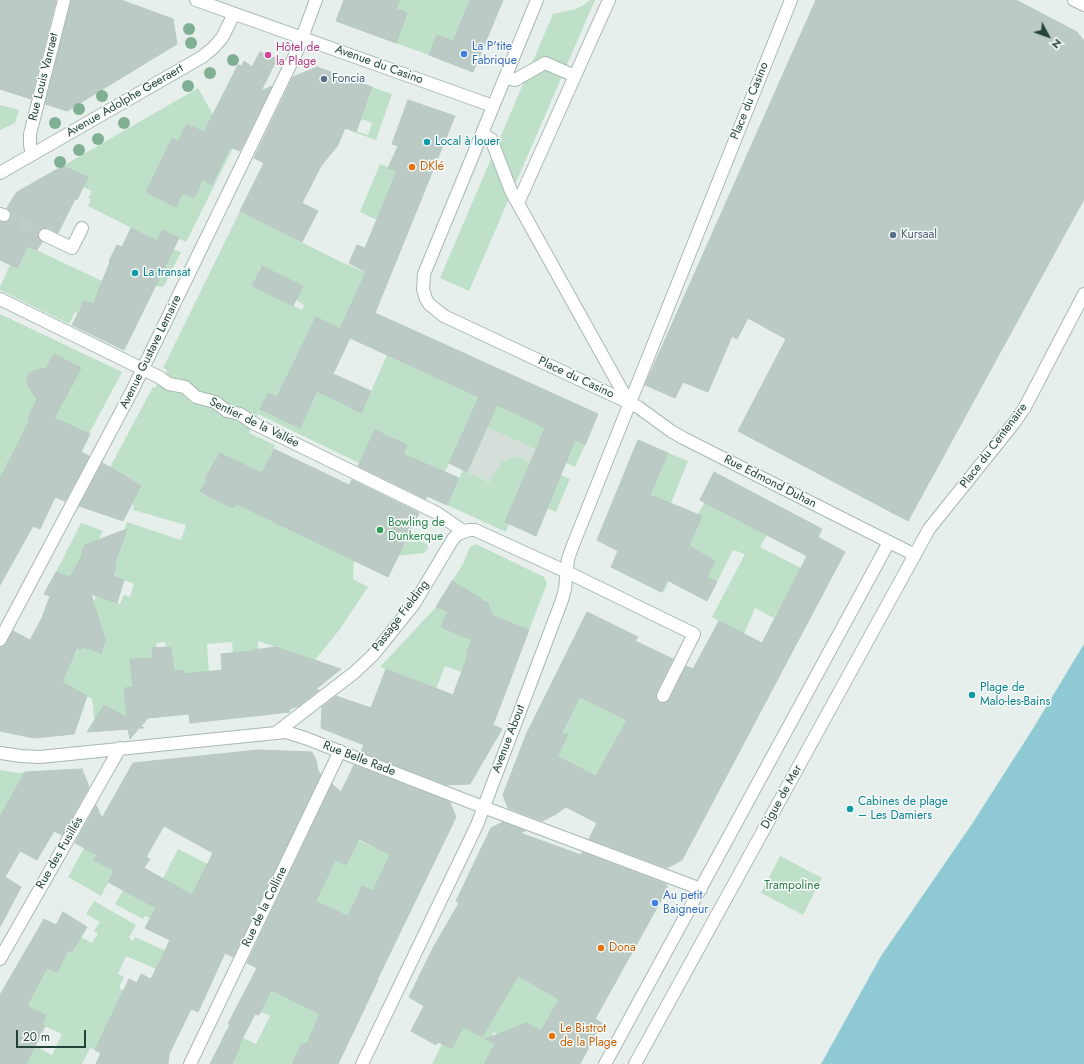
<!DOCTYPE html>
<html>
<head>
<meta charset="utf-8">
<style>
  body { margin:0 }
  #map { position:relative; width:1084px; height:1064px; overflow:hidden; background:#e6efeb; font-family:Jost,sans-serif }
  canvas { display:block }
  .north { position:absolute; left:1028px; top:16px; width:40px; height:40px; -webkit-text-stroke:3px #f7fbf9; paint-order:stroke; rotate:131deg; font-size:11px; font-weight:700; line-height:16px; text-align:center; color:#24423a }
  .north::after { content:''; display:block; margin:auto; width:14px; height:18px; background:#24423a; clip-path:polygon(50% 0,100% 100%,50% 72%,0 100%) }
  .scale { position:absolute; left:16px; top:1030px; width:70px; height:18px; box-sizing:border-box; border:2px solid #24423a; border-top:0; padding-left:5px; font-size:12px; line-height:14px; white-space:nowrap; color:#24423a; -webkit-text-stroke:3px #f7fbf9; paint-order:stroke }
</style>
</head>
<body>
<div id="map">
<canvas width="1084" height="1064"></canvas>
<div class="north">N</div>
<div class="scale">20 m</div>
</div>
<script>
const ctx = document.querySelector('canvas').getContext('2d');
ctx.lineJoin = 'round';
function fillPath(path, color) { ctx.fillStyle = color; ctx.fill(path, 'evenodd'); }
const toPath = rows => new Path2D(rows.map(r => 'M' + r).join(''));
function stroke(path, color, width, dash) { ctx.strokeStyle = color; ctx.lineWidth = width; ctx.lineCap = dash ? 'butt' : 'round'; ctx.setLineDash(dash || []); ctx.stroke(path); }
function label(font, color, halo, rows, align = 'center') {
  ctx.font = font + ' Jost,sans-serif'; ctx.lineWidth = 3; ctx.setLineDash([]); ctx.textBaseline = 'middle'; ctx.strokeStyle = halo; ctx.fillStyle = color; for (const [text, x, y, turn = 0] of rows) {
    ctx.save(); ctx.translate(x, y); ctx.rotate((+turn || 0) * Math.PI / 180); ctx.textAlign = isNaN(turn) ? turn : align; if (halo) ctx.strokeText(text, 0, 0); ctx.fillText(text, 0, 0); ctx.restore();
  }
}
fillPath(toPath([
  [487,427,536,449,530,462,517,456,507,459,500,465,490,482,467,472]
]), '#d4dfda');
fillPath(toPath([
  [400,0,470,0,450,47,437,35,429,55,396,43,396,9],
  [590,0,595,0,469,291,440,278,553,14,575,9,582,6],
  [372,87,392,94,376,140,354,132,358,119,356,131,368,135,372,123,361,119],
  [198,88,213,115,204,132,187,124,178,141,172,138,146,192,170,202,177,206,183,193,194,198,203,179,204,180,221,143,233,148,186,242,162,230,157,241,88,206,91,199,88,198,92,191,83,187,87,177,63,166],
  [0,105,19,110,15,123,0,130],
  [380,164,397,171,377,220,360,212],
  [240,211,339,261,367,273,351,335,329,324,319,346,305,340,277,397,268,393,261,408,300,428,320,386,331,398,355,410,364,407,387,355,585,445,575,467,469,419,445,472,402,455,407,445,387,435,383,444,359,463,258,414,255,420,177,383,166,375,167,370,163,368],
  [261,266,303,286,296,300,304,305,302,310,252,286],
  [28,246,102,281,100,287,99,298,96,296,92,304,84,301,77,313,75,312,69,324,0,290,0,287,10,265,17,268],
  [173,249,181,252,165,284,162,287,155,286],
  [0,314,122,372,89,434,73,426,67,437,24,431,4,470,0,492],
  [158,383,176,389,209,403,230,416,252,426,249,433,275,445,268,460,275,464,354,560,353,579,368,587,340,629,315,660,258,641,258,649,254,650,254,654,235,676,232,642,207,644,210,688,185,678,184,670,174,671,171,646,166,647,165,642,156,643,157,648,152,648,153,657,141,659,131,663,133,687,124,688,128,729,96,732,92,699,47,675,66,664,69,666,78,648,81,650,83,647,101,653,91,610,96,596,120,604,124,595,130,597,134,584,113,576,116,566,113,564,127,522,181,540,186,525,133,510,134,505,132,505,141,486,130,479,130,477,110,467,153,387,155,388],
  [220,453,260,472,249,495,232,508,200,493,207,479,205,478,213,461,215,462],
  [668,453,688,461,663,523,702,516,698,514,705,502,767,535,760,547,801,568,774,618,755,608,744,634,762,643,738,631,712,617,745,554,733,550,717,582,707,577,715,561,687,546,663,593,661,592,675,564,637,527],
  [517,456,530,462,506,522,509,524,506,532,447,505,463,470,489,482,502,462,512,457],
  [561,475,570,479,556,512,547,508],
  [81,523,103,531,96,544,90,543,84,547,82,550,83,557,70,577,56,572],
  [409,535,427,544,428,548,424,553,398,556],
  [476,544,544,577,547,584,529,630,493,615,491,620,490,608,485,600,483,599,481,600,452,581,463,564,470,547],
  [436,607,448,611,442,628,477,641,464,673,445,666,436,689,428,685,400,714,413,679,380,667],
  [580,697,627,720,597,776,544,749,562,747,568,736,563,733],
  [0,770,17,773,25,772,0,815],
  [358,840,392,856,373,891,365,887,361,897,357,895,352,907,351,917,315,900,335,860,346,865],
  [84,848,97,855,95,860,114,871,101,896,68,877],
  [178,849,208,864,205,900,189,893,184,904,165,925,145,916,143,919,115,904,129,880,160,884],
  [780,856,822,878,803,915,761,893],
  [94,901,136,925,129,938,133,941,135,937,175,955,171,965,160,960,156,969,126,956,118,974,124,977,119,988,144,1001,100,1040,95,1050,90,1048,82,1064,26,1064,35,1046,52,1055,62,1034,42,1025,46,1015,27,1006,35,991,34,990,47,968,57,973,68,950,73,952,81,937,92,943,98,934,94,931,100,922,86,914],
  [517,976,559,999,541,1031,527,1023,516,1044,494,1032,489,1041,495,1044,484,1064,432,1064,442,1044,452,1049,463,1027,482,1037],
  [270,990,323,1015,306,1045,301,1045,298,1052,299,1055,295,1064,292,1062,291,1064,233,1064,240,1048,222,1039,226,1030,256,1044,270,1016,259,1011]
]), '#bfe0c8');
fillPath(toPath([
  [1084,644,1084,1064,821,1064,881,956,972,824,1034,727]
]), '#8ec9d4');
const building = toPath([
  [0,0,56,0,31,99,0,89,0,0],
  [71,0,121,0,173,19,177,44,67,111,45,104,71,0],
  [344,0,400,0,396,9,407,13,396,43,336,21,344,0],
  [470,0,503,0,473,72,429,55,437,35,453,41,470,0],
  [816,0,1016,0,1077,32,1084,41,1084,199,908,521,738,431,786,339,748,318,737,339,732,336,708,392,683,382,675,398,645,385,816,0],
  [260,52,277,59,261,91,272,86,240,151,230,147,212,185,203,179,194,198,183,193,176,207,146,192,172,138,178,141,187,124,204,132,238,65,242,66,244,61,252,67,260,52],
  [317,67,372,87,356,132,345,128,338,145,321,166,302,203,318,211,302,242,240,211,264,163,254,158,293,77,317,67],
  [408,100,455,116,375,313,598,414,585,445,575,440,536,536,505,522,545,428,523,417,497,405,467,472,449,463,479,397,350,338,333,374,371,391,361,413,317,391,300,428,260,409,268,393,277,397,316,317,340,329,366,272,349,263,357,245,365,248,397,171,388,168,398,146,392,144,408,100],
  [61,167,65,167,88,177,77,200,75,199,58,233,48,228,40,229,38,236,42,242,37,250,28,246,17,268,0,260,0,222,6,222,11,217,11,213,7,208,14,196,17,192,61,167],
  [131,228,157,241,162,230,179,238,124,350,72,325,84,301,93,304,110,262,109,261,117,245,122,247,131,228],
  [262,266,303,286,293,306,252,286,262,266],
  [54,354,81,368,54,418,90,434,81,452,89,456,65,501,55,497,40,529,33,526,0,585,0,479,30,419,28,419,37,399,29,387,27,382,29,374,34,371,46,368,54,354],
  [375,430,407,445,403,454,459,478,447,505,427,496,426,499,358,466,375,430],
  [638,440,668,453,650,495,702,516,689,546,715,561,707,577,717,582,707,601,667,580,661,592,611,567,618,551,597,540,638,440],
  [274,449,349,485,352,480,419,513,388,577,237,504,232,508,200,492,207,479,205,479,214,461,215,462,220,453,262,473,274,449],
  [102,463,130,478,130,479,141,486,123,521,79,506,102,463],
  [714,472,822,529,818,537,845,552,682,860,667,868,589,839,597,823,566,807,556,814,542,821,508,808,503,795,526,735,587,612,638,637,635,641,673,659,656,693,657,700,659,702,663,703,667,702,670,699,686,666,693,669,719,621,762,643,807,556,700,500,714,472],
  [580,697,627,720,596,776,557,756,568,735,562,733,580,697],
  [127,529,114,565,116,566,113,576,124,580,117,603,91,594,105,640,101,653,83,647,81,650,77,648,62,682,87,696,74,734,34,738,0,731,0,647,6,644,13,631,30,640,42,618,50,596,44,594,56,572,70,577,82,556,82,550,85,545,127,529],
  [452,581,488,603,492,615,529,630,493,725,502,729,470,784,447,785,361,752,364,745,321,728,322,707,336,696,371,708,386,669,453,695,468,655,466,654,472,640,441,627,448,611,436,607,452,581],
  [171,647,174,671,184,670,184,674,222,670,221,654,254,651,253,650,276,647,341,669,316,689,319,690,299,706,289,709,290,712,190,723,189,714,148,718,141,726,144,728,139,728,130,739,128,729,87,732,104,705,127,718,124,688,133,687,130,659,153,658,152,648,171,647],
  [258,750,312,752,316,760,318,771,321,774,233,957,225,953,198,1012,191,1009,169,1054,168,1064,96,1064,101,1053,95,1050,129,979,137,983,141,974,151,979,170,940,145,928,156,908,108,882,114,871,94,860,97,855,75,843,96,805,102,818,133,763,258,750],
  [164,826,213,853,192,895,144,868,150,859,146,857,164,826],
  [354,765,450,802,456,817,377,980,378,980,338,1064,292,1064,301,1045,307,1043,320,1014,271,990,259,1015,255,1014,238,1047,240,1048,232,1064,210,1064,230,1025,228,1024,257,968,247,963,332,784,341,792,354,765],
  [359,839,390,855,373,891,362,886,348,916,316,901,335,860,346,865,359,839],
  [82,769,89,787,62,835,54,831,37,860,20,851,5,877,21,887,0,927,0,816,25,772,82,769],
  [503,822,525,831,520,833,581,855,582,852,666,884,668,888,595,1019,602,1023,580,1064,484,1064,495,1044,485,1039,527,1023,541,1031,559,999,518,976,482,1037,463,1027,452,1049,438,1042,436,1045,411,1031,424,1006,409,997,433,948,459,903,456,901,491,828,503,822],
  [63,912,87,927,72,952,68,950,57,973,47,968,27,1006,46,1015,42,1025,45,1026,26,1064,0,1064,0,995,44,919,56,925,63,912]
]);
fillPath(building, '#bbcac4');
stroke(building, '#b8c9c2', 1);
stroke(toPath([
  [4,215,45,235]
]), '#bfccc8', 12, [12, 6]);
const minor = toPath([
  [196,0,493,106],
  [537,0,424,274,423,289,426,299,429,304,444,316,638,407,671,431,683,438,915,555],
  [1074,0,1084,5],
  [506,77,515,80,545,63,575,76],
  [482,134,491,139,511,191,629,403],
  [32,154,30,145,30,134,64,0],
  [0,173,202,57,212,49,222,38,234,14],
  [518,203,609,0],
  [0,214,4,215],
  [45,235,72,248,82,228],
  [0,299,159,377,169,384,185,387,196,397,215,402,227,411,240,414,253,423,437,513,463,531],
  [0,640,132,391,297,51,316,0],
  [277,732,355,672,373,655,414,604,453,539,458,534,469,530,475,530,567,572,694,634,663,696],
  [0,753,21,756,40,757,286,732,305,738,483,807,701,889],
  [0,959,120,748],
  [190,1064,340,751],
  [362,1064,477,825,562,600,565,589,568,559,573,545,791,0],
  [605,1064,889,542],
  [635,1064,929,529,1014,423,1025,407,1084,294]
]);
stroke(minor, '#a8b8b2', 14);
stroke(minor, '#fff', 12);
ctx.fillStyle = '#80af93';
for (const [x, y] of [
  [189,29],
  [191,43],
  [233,60],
  [210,73],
  [188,86],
  [102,96],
  [79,109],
  [55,123],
  [124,123],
  [98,139],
  [79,150],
  [60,162]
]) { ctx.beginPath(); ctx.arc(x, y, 6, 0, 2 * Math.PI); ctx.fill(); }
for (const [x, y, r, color] of [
  [464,54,4,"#3f7fe0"],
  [268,55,4,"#d1479c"],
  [324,79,4,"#5c6f8a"],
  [427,142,4,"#0f9aa8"],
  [412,167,4,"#e8710a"],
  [893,235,4,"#5c6f8a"],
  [135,273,4,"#0f9aa8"],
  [380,530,4,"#2e9e5b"],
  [972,695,4,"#0f9aa8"],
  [850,809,4,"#0f9aa8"],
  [655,903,4,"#3f7fe0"],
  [601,948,4,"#e8710a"],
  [552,1036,4,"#e8710a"]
]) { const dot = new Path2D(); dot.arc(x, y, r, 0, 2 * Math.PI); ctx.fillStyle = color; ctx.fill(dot); stroke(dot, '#f7fbf9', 1.5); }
label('12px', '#366cbe', '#f7fbf9', [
  ["La P'tite",472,47],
  ["Fabrique",472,61],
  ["Au petit",663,896],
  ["Baigneur",663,910]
], 'left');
label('12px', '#b23c85', '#f7fbf9', [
  ["Hôtel de",276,48],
  ["la Plage",276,62]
], 'left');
label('12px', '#24423a', '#f7fbf9', [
  ["Avenue du Casino",379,65,20],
  ["Rue Louis Vanraet",44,77,-76],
  ["Avenue Adolphe Geeraert",125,101,-30],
  ["Place du Casino",750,101,-68],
  ["Avenue Gustave Lemaire",151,352,-64],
  ["Place du Casino",576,378,25],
  ["Sentier de la Vallée",254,423,26],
  ["Place du Centenaire",994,446,-53],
  ["Rue Edmond Duhan",770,482,27],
  ["Passage Fielding",401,616,-53],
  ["Avenue About",509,739,-69],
  ["Rue Belle Rade",359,759,21],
  ["Digue de Mer",782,797,-61],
  ["Rue des Fusillés",60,853,-60],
  ["Rue de la Colline",265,907,-64]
]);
label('12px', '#4e5e75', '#f7fbf9', [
  ["Foncia",332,79],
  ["Kursaal",901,235]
], 'left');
label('12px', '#0d838f', '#f7fbf9', [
  ["Local à louer",435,142],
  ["La transat",143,273],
  ["Plage de",980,688],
  ["Malo-les-Bains",980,702],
  ["Cabines de plage",858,802],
  ["– Les Damiers",858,816]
], 'left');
label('12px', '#c56008', '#f7fbf9', [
  ["DKlé",420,167],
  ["Dona",609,948],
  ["Le Bistrot",560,1029],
  ["de la Plage",560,1043]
], 'left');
label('12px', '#27864d', '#f7fbf9', [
  ["Bowling de",388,523],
  ["Dunkerque",388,537]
], 'left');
label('12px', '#2d7a4b', '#f7fbf9', [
  ["Trampoline",792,886]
]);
</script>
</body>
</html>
